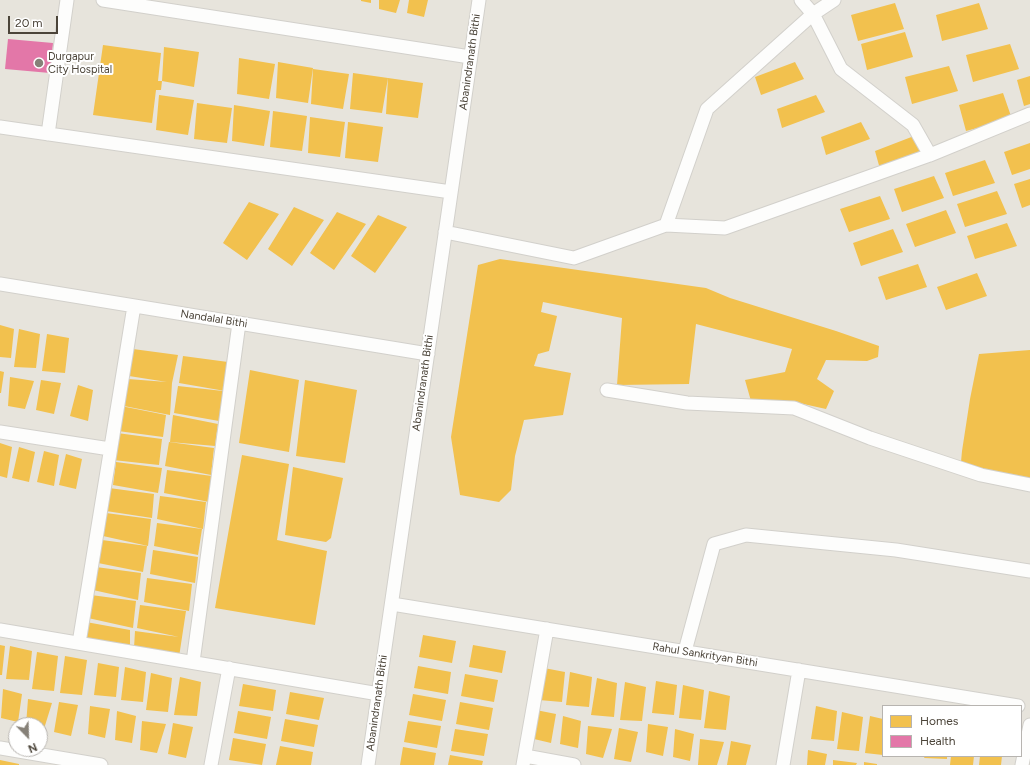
<!DOCTYPE html>
<html>
<head>
<meta charset="utf-8">
<style>
  body { margin:0 }
  #map { position:relative; width:1030px; height:765px; overflow:hidden; background:#f4f2ee; font-family:Figtree,sans-serif }
  canvas { display:block }
  .legend { position:absolute; left:882px; top:705px; width:140px; height:52px; box-sizing:border-box; background:#fff; border:1px solid #b7b4b0; margin:0; padding:5px 7px; list-style:none; font-size:12px; color:#4b4439 }
  .legend li { display:flex; align-items:center; gap:8px; height:20px }
  .legend b { width:20px; border:1px solid #b7b4b0 }
  .north { position:absolute; left:8px; top:717px; width:40px; height:40px; box-sizing:border-box; background:#fff; border:1px solid #b7b4b0; border-radius:50%; rotate:157deg; font-size:11px; font-weight:700; line-height:16px; text-align:center; color:#4b4439 }
  .north::after { content:''; display:block; margin:auto; width:14px; height:18px; background:#868178; clip-path:polygon(50% 0,100% 100%,50% 72%,0 100%) }
  .scale { position:absolute; left:8px; top:16px; width:50px; height:18px; box-sizing:border-box; border:2px solid #4b4439; border-top:0; padding-left:5px; font-size:12px; line-height:14px; white-space:nowrap; color:#4b4439; -webkit-text-stroke:3px #fff; paint-order:stroke }
</style>
</head>
<body>
<div id="map">
<canvas width="1030" height="765"></canvas>
<ul class="legend">
<li><b style="height:11px;background:#f2c14e"></b>Homes</li>
<li><b style="height:11px;background:#e377a8"></b>Health</li>
</ul>
<div class="north">N</div>
<div class="scale">20 m</div>
</div>
<script>
const ctx = document.querySelector('canvas').getContext('2d');
ctx.lineJoin = 'round';
function fillPath(path, color) { ctx.fillStyle = color; ctx.fill(path, 'evenodd'); }
const toPath = rows => new Path2D(rows.map(r => 'M' + r).join(''));
function stroke(path, color, width, dash) { ctx.strokeStyle = color; ctx.lineWidth = width; ctx.lineCap = dash ? 'butt' : 'round'; ctx.setLineDash(dash || []); ctx.stroke(path); }
function label(font, color, halo, rows, align = 'center') {
  ctx.font = font + ' Figtree,sans-serif'; ctx.lineWidth = 4; ctx.setLineDash([]); ctx.textBaseline = 'middle'; ctx.strokeStyle = halo; ctx.fillStyle = color; for (const [text, x, y, turn = 0] of rows) {
    ctx.save(); ctx.translate(x, y); ctx.rotate((+turn || 0) * Math.PI / 180); ctx.textAlign = isNaN(turn) ? turn : align; if (halo) ctx.strokeText(text, 0, 0); ctx.fillText(text, 0, 0); ctx.restore();
  }
}
fillPath(toPath([
  [0,0,1030,0,1030,765,0,765],
  [883,706,1021,706,1021,756,883,756],
  [16,725,40,725,40,749,16,749]
]), '#e7e4dc');
fillPath(toPath([
  [361,0,371,0,371,3,361,1],
  [379,0,400,0,396,13,379,9],
  [409,0,428,0,424,17,407,13],
  [895,3,904,29,858,41,851,15],
  [979,3,988,29,942,41,936,15],
  [905,32,913,57,867,70,861,44],
  [1010,44,1019,69,973,82,966,55],
  [103,45,161,53,158,81,162,81,161,90,156,90,152,123,93,115],
  [164,47,199,52,194,87,162,81],
  [239,58,275,64,269,99,237,94],
  [278,62,313,68,308,103,276,98],
  [795,62,804,79,761,95,755,77],
  [949,66,958,91,912,104,905,77],
  [313,69,349,74,343,109,311,104],
  [353,73,388,78,382,113,350,109],
  [1030,76,1030,104,1024,106,1017,80],
  [388,78,423,83,418,118,386,114],
  [1003,93,1012,119,966,131,959,105],
  [159,95,194,100,188,135,156,130],
  [816,95,825,112,782,128,777,109],
  [197,103,232,108,227,143,194,139],
  [234,105,270,111,264,146,232,141],
  [273,111,307,116,302,151,270,147],
  [310,117,345,122,340,157,308,153],
  [348,122,383,127,378,162,345,158],
  [861,122,870,139,826,155,821,137],
  [914,136,924,153,880,169,875,151],
  [1030,143,1030,169,1012,175,1004,152],
  [985,160,995,183,953,196,945,173],
  [934,176,944,198,902,212,894,189],
  [1030,179,1030,205,1022,208,1014,184],
  [997,191,1007,214,965,227,957,204],
  [880,196,890,219,849,232,840,209],
  [249,202,279,214,247,260,223,243],
  [294,207,324,220,292,266,268,249],
  [946,210,956,233,915,247,906,224],
  [337,212,366,224,334,270,310,253],
  [378,215,407,227,375,273,351,256],
  [1007,223,1017,246,975,259,967,236],
  [893,229,903,252,861,266,853,243],
  [500,259,706,288,730,298,836,331,879,346,878,357,867,361,826,360,817,379,834,391,826,409,790,401,751,401,745,380,785,372,792,349,696,324,689,384,617,385,622,318,543,302,541,312,557,316,549,351,538,354,534,366,571,373,563,415,524,420,515,456,511,490,499,502,460,495,451,437,478,265],
  [918,264,927,287,886,300,878,277],
  [977,273,987,296,946,310,937,287],
  [0,325,14,329,11,358,0,357],
  [19,329,40,334,36,368,14,367],
  [47,334,69,338,65,373,42,371],
  [133,349,178,355,172,383,170,415,124,406,128,379,167,382,129,376],
  [1030,350,1030,481,992,473,961,462,962,451,970,399,979,354],
  [183,356,228,362,225,391,179,383],
  [250,370,299,380,289,452,239,443],
  [0,371,4,372,1,393,0,393],
  [10,377,34,381,25,409,8,406],
  [41,380,61,383,54,414,36,410],
  [305,380,357,390,345,463,296,456],
  [78,385,93,390,88,421,70,416],
  [178,386,223,391,219,421,174,413],
  [121,406,166,415,163,437,118,431],
  [173,415,218,424,215,446,170,442],
  [117,433,162,439,159,465,113,460],
  [169,442,214,448,211,475,165,466],
  [0,443,12,447,7,478,0,476],
  [19,447,35,452,29,482,12,478],
  [44,451,59,455,54,486,37,482],
  [66,454,82,459,76,489,59,485],
  [242,455,289,464,277,540,327,551,315,625,215,608],
  [116,462,162,468,158,493,113,485],
  [293,467,343,478,331,538,326,542,285,535],
  [167,470,212,476,209,502,164,493],
  [109,488,154,494,152,518,106,511],
  [160,496,206,502,203,529,157,519],
  [106,513,151,519,148,546,103,536],
  [157,523,202,529,198,555,154,546],
  [102,540,147,546,143,572,98,563],
  [153,550,198,557,195,583,150,574],
  [96,567,141,573,138,600,93,590],
  [147,578,192,584,189,611,144,602],
  [91,595,136,601,133,628,88,618],
  [140,605,186,611,179,657,134,648,135,631,179,637,137,628],
  [86,622,130,630,130,650,85,641],
  [423,635,456,641,452,663,419,657],
  [0,645,5,646,2,675,0,675],
  [473,645,506,651,502,673,469,667],
  [10,646,32,651,29,680,6,679],
  [37,652,58,656,54,691,32,689],
  [65,656,87,660,82,695,60,693],
  [98,663,119,667,116,697,94,695],
  [418,666,451,672,448,694,414,688],
  [125,667,146,672,143,702,121,700],
  [544,668,565,672,562,702,539,700],
  [570,672,592,677,589,707,566,705],
  [151,673,172,678,168,712,146,710],
  [465,674,498,680,494,702,461,696],
  [180,677,201,682,197,716,174,715],
  [597,678,617,683,614,717,591,715],
  [656,681,677,685,674,715,652,713],
  [625,682,646,687,642,721,620,720],
  [243,684,276,690,273,711,239,706],
  [683,685,704,690,701,720,679,718],
  [3,689,22,694,18,722,1,718],
  [709,691,730,696,726,730,704,728],
  [290,692,324,698,319,720,286,714],
  [413,694,446,700,442,721,409,715],
  [28,699,52,703,43,732,40,731,40,725,26,725],
  [59,702,78,705,71,736,54,732],
  [460,702,493,708,489,730,456,724],
  [90,706,110,709,105,738,88,734],
  [816,706,837,711,834,741,811,739],
  [536,710,556,714,551,743,534,739],
  [117,711,136,716,132,743,115,740],
  [238,711,271,717,267,739,234,733],
  [842,712,863,717,859,751,837,749],
  [563,716,581,721,578,748,560,744],
  [870,716,883,719,883,755,865,753],
  [285,719,318,725,314,747,281,741],
  [142,721,166,724,157,753,140,750],
  [408,721,441,726,437,748,404,742],
  [173,723,193,727,186,758,168,754],
  [648,724,668,727,663,756,646,752],
  [588,726,612,729,603,758,586,754],
  [619,728,638,732,631,762,614,759],
  [455,729,488,734,484,756,451,751],
  [675,729,694,734,690,761,673,757],
  [233,738,266,744,262,765,229,760],
  [700,739,724,742,717,765,698,765],
  [731,741,751,745,746,765,727,765],
  [280,746,313,752,311,765,276,765],
  [403,747,436,753,434,765,400,765],
  [808,750,827,754,825,765,807,765],
  [450,755,483,761,482,765,448,765],
  [925,756,947,756,947,759,924,758],
  [951,756,974,756,973,765,950,765],
  [980,756,1002,756,1001,765,979,765],
  [0,760,19,764,19,765,0,765],
  [833,760,857,763,856,765,833,765],
  [864,762,877,764,877,765,864,765]
]), '#f2c14e');
fillPath(toPath([
  [8,39,53,43,50,73,5,69]
]), '#e377a8');
const minor = toPath([
  [103,0,470,57],
  [801,0,813,14,841,69,913,125,930,155,1030,114],
  [0,127,451,192],
  [48,134,67,0],
  [666,225,707,109,813,14,834,0],
  [445,232,574,258,666,225,725,228,930,155],
  [0,284,428,354],
  [607,390,687,403,794,408,870,438,981,475,1030,485],
  [0,432,110,449],
  [392,604,1018,706],
  [0,630,379,694],
  [79,643,134,306],
  [685,651,714,544,746,535,896,550,1030,571],
  [193,662,239,323],
  [0,748,101,765],
  [525,756,574,765],
  [211,765,229,668],
  [368,765,479,0],
  [523,765,547,629],
  [783,765,799,670],
  [1022,765,1030,725]
]);
stroke(minor, '#d2d0cb', 15);
stroke(minor, '#fdfdfc', 13);
for (const [x, y, r, color] of [
  [39,63,5,"#868178"]
]) { const dot = new Path2D(); dot.arc(x, y, r, 0, 2 * Math.PI); ctx.fillStyle = color; ctx.fill(dot); stroke(dot, '#fff', 1.5); }
label('11px', '#4b4439', '#fff', [
  ["Durgapur",48,57],
  ["City Hospital",48,70]
], 'left');
label('11px', '#4b4439', '#fff', [
  ["Abanindranath Bithi",470,62,-82],
  ["Nandalal Bithi",214,319,9],
  ["Abanindranath Bithi",423,383,-82],
  ["Rahul Sankrityan Bithi",705,655,9],
  ["Abanindranath Bithi",377,703,-82]
]);
</script>
</body>
</html>
